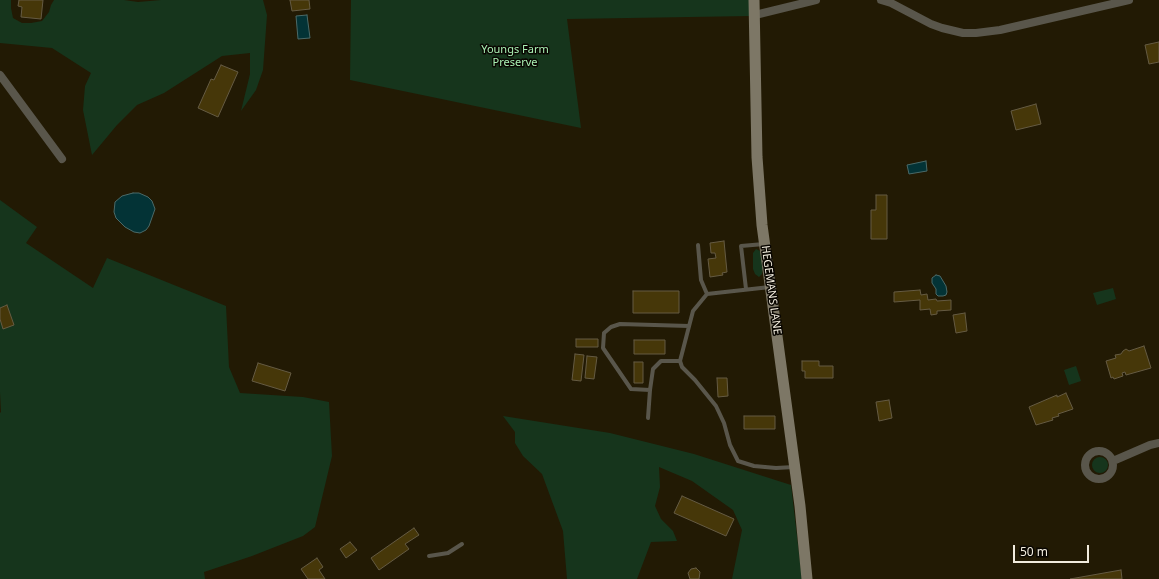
<!DOCTYPE html>
<html>
<head>
<meta charset="utf-8">
<style>
  body { margin:0 }
  #map { position:relative; width:1159px; height:579px; overflow:hidden; background:#221a04; font-family:"Noto Sans",sans-serif }
  canvas { display:block }
  .scale { position:absolute; left:1013px; top:545px; width:76px; height:18px; box-sizing:border-box; border:2px solid #f2ecde; border-top:0; padding-left:5px; font-size:12px; line-height:14px; white-space:nowrap; color:#f2ecde; -webkit-text-stroke:3px #090601; paint-order:stroke }
</style>
</head>
<body>
<div id="map">
<canvas width="1159" height="579"></canvas>
<div class="scale">50 m</div>
</div>
<script>
const ctx = document.querySelector('canvas').getContext('2d');
ctx.lineJoin = 'round';
function fillPath(path, color) { ctx.fillStyle = color; ctx.fill(path, 'evenodd'); }
const toPath = rows => new Path2D(rows.map(r => 'M' + r).join(''));
function stroke(path, color, width, dash) { ctx.strokeStyle = color; ctx.lineWidth = width; ctx.lineCap = dash ? 'butt' : 'round'; ctx.setLineDash(dash || []); ctx.stroke(path); }
function label(font, color, halo, rows, align = 'center') {
  ctx.font = font + ' "Noto Sans",sans-serif'; ctx.lineWidth = 3; ctx.setLineDash([]); ctx.textBaseline = 'middle'; ctx.strokeStyle = halo; ctx.fillStyle = color; for (const [text, x, y, turn = 0] of rows) {
    ctx.save(); ctx.translate(x, y); ctx.rotate((+turn || 0) * Math.PI / 180); ctx.textAlign = isNaN(turn) ? turn : align; if (halo) ctx.strokeText(text, 0, 0); ctx.fillText(text, 0, 0); ctx.restore();
  }
}
fillPath(toPath([
  [0,0,11,0,11,8,13,18,22,23,31,23,42,21,49,12,51,5,54,0,124,0,138,2,161,0,263,0,267,15,263,70,256,90,241,111,250,74,250,53,222,56,164,93,137,105,117,125,92,155,83,110,85,86,91,73,52,48,0,43],
  [351,0,750,0,751,16,567,19,581,128,350,80],
  [0,200,37,227,26,243,93,288,107,258,226,306,229,367,240,393,303,397,329,402,332,456,315,527,303,536,252,556,204,572,205,579,0,579,0,413,1,412,0,392],
  [756,249,760,251,763,268,762,274,759,277,755,274,753,269,753,253],
  [1113,288,1116,299,1097,305,1093,293],
  [1076,366,1081,381,1069,385,1064,370],
  [503,416,610,433,694,454,791,485,802,579,732,579,742,530,733,510,692,481,659,467,660,487,655,506,661,519,673,531,677,541,651,542,637,579,567,579,563,531,542,474,523,456,515,443,515,432],
  '1092 465a8 8 0 1 1 16 0a8 8 0 1 1-16 0Z'
]), '#16351c');
const water = toPath([
  [307,15,310,38,298,39,296,16,307,15],
  [926,161,927,171,909,174,907,165,926,161],
  [133,193,139,193,148,197,152,201,155,209,149,226,146,230,140,233,134,232,125,227,116,218,114,212,115,202,122,196,133,193],
  [936,275,940,276,946,286,947,292,946,295,943,296,938,296,936,294,936,289,932,283,932,278,936,275]
]);
fillPath(water, '#033336');
stroke(water, '#4b6a68', 1);
const building = toPath([
  [19,0,43,0,41,19,21,17,22,7,18,6,19,0],
  [290,0,309,0,310,9,292,11,290,0],
  [1159,42,1159,62,1149,64,1145,45,1159,42],
  [221,65,238,72,218,117,198,108,211,79,214,80,221,65],
  [1036,104,1041,124,1016,130,1011,111,1036,104],
  [876,195,887,195,887,239,871,239,871,210,876,210,876,195],
  [724,241,727,272,722,273,723,275,710,277,708,259,716,258,715,253,711,253,710,243,724,241],
  [920,290,921,295,927,294,928,300,936,299,937,301,951,300,951,310,937,311,937,314,931,315,930,309,920,310,920,300,894,302,894,292,920,290],
  [633,291,679,291,679,313,633,313,633,291],
  [7,305,14,325,3,329,0,319,0,308,7,305],
  [965,313,967,331,956,333,953,315,965,313],
  [576,339,598,339,598,347,576,347,576,339],
  [634,340,665,340,665,354,634,354,634,340],
  [1144,346,1151,368,1126,375,1125,372,1122,373,1123,376,1114,379,1113,377,1111,378,1106,361,1116,358,1115,355,1121,354,1123,351,1126,349,1129,351,1144,346],
  [575,354,584,355,581,381,572,380,575,354],
  [587,356,597,357,594,379,585,378,587,356],
  [802,361,819,361,819,366,833,366,833,378,805,378,805,371,802,371,802,361],
  [634,362,643,362,643,383,634,383,634,362],
  [258,363,291,373,285,391,252,381,258,363],
  [717,378,727,378,728,396,718,397,717,378],
  [1066,393,1073,409,1058,414,1059,416,1052,418,1053,420,1036,425,1029,407,1057,395,1057,397,1066,393],
  [889,400,892,418,879,421,876,402,889,400],
  [744,416,775,416,775,429,744,429,744,416],
  [682,496,734,519,726,536,674,513,682,496],
  [414,528,419,535,405,544,409,549,379,570,371,558,414,528],
  [350,542,357,550,346,558,340,549,350,542],
  [317,558,323,567,319,570,325,579,308,579,301,569,317,558],
  [696,568,700,572,699,579,690,579,688,573,691,569,696,568],
  [1121,570,1122,579,1070,579,1121,570]
]);
fillPath(building, '#463709');
stroke(building, '#655b43', 1);
stroke(toPath([
  [698,245,701,280,707,294],
  [770,287,707,294,693,311,680,361,682,367,695,380,716,406,724,423,730,445,738,461,754,466,776,468,794,467],
  [746,289,741,246,764,244],
  [680,361,661,361,653,369,650,390,631,389,603,348,604,333,611,327,620,324,689,326],
  [648,418,650,390],
  [429,556,448,553,462,544]
]), '#59564b', 4);
stroke(toPath([
  [881,0,891,3,931,24,942,28,963,33,976,33,1000,30,1129,0],
  [755,15,816,0],
  [0,75,62,159],
  '1085 465a14 14 0 1 1 28 0a14 14 0 1 1-28 0Z',
  [1113,461,1150,445,1159,443]
]), '#59564b', 8);
stroke(toPath([
  [754,0,757,157,762,225,800,506,807,579]
]), '#7d7766', 11);
label('11px', '#aaf1b4', '#090601', [
  ["Youngs Farm",515,50],
  ["Preserve",515,63]
]);
label('11px', '#f2ecde', '#090601', [
  ["HEGEMANS LANE",771,290,82]
]);
</script>
</body>
</html>
